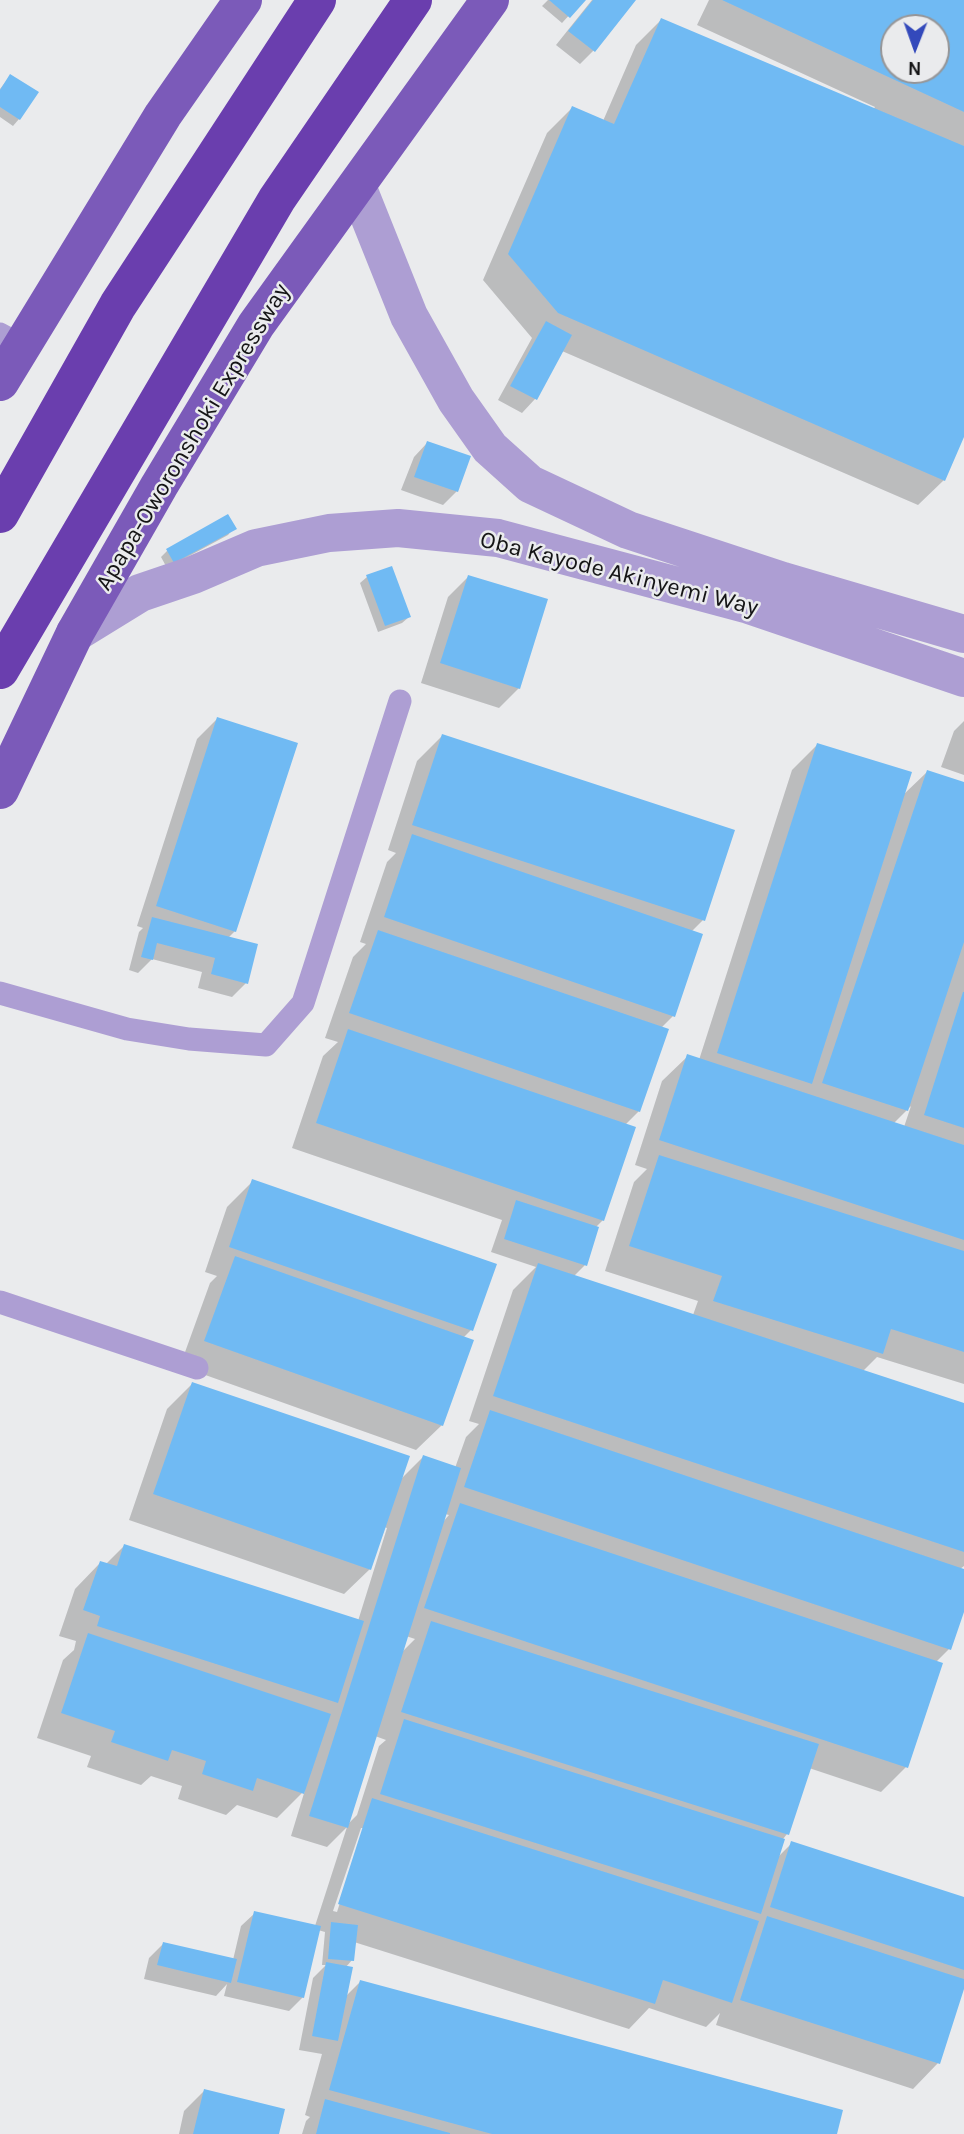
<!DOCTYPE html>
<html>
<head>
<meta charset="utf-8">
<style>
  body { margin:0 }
  #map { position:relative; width:964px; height:2134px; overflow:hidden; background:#eaebed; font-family:Karla,sans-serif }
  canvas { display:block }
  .north { position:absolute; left:880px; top:14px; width:70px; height:70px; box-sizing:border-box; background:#eaebed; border:2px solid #959597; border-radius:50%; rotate:181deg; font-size:19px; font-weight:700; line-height:28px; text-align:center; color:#151516 }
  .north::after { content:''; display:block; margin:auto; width:24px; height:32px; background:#3349bb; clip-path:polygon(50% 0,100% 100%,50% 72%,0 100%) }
</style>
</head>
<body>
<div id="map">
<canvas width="964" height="2134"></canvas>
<div class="north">N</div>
</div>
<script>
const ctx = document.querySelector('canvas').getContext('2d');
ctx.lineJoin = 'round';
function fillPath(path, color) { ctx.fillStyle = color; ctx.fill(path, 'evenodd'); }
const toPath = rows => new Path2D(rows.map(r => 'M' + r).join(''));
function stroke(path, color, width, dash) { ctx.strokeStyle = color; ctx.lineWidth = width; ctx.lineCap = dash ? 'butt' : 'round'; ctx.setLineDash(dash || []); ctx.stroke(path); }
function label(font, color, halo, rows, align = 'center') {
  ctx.font = font + ' Karla,sans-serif'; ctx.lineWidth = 5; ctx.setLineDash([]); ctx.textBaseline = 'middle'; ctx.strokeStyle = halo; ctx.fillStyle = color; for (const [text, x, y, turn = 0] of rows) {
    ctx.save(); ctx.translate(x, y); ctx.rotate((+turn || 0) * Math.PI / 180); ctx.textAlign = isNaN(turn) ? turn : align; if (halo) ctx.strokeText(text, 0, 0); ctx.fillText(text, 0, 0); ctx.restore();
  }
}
fillPath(toPath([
  [548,0,583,0,562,23,542,6],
  [592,0,634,0,594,50,580,64,556,45],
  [709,0,964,0,964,433,944,480,918,505,562,351,535,399,522,413,498,400,532,338,483,280,547,133,572,108,603,121,636,45,661,20,873,110,875,107,697,25],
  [894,28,936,28,936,70,894,70],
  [10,76,19,119,13,126,0,117,0,89],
  [427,443,457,491,443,505,401,490,414,457],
  [234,528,228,535,167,568,161,557,167,551],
  [367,577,409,617,402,623,378,632,360,583],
  [468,577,519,688,499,708,421,683,448,597],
  [217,719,235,931,228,938,246,983,232,997,198,988,202,972,152,959,138,973,129,970,139,932,143,928,137,926,197,739],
  [964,721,964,775,941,767,954,731],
  [442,736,703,920,691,932,673,1016,661,1028,639,1111,625,1125,603,1220,595,1228,585,1265,574,1276,693,1315,698,1301,605,1271,634,1182,647,1169,635,1165,662,1081,688,1056,699,1060,792,770,817,745,902,796,927,772,964,784,964,1384,877,1357,863,1371,964,1405,964,1566,960,1569,964,1570,964,1606,949,1649,936,1662,906,1767,881,1792,809,1768,787,1834,783,1839,776,1859,792,1843,964,1899,964,1984,938,2063,913,2089,716,2025,720,2013,706,2027,649,2008,629,2029,354,1942,352,1960,346,1967,346,1996,360,1982,835,2134,302,2134,306,2121,310,2117,305,2115,322,2054,299,2050,313,1978,326,1965,322,1965,325,1932,318,1930,303,1997,289,2011,224,1996,227,1984,216,1996,144,1979,149,1958,163,1944,233,1960,241,1926,255,1913,315,1926,347,1827,327,1847,291,1836,305,1790,277,1818,237,1805,226,1815,178,1799,182,1786,151,1776,141,1785,87,1767,91,1756,37,1738,63,1660,74,1650,76,1641,59,1636,75,1589,100,1563,105,1565,124,1546,358,1621,387,1528,384,1527,370,1569,344,1594,129,1520,167,1409,192,1384,400,1480,423,1457,455,1468,466,1437,479,1424,469,1421,513,1290,536,1267,491,1252,502,1220,292,1148,323,1056,338,1042,325,1038,353,957,366,944,360,942,387,862,396,853,388,850,417,761],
  [911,1106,904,1127,893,1124],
  [445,1514,449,1515,442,1523],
  [406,1636,415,1639,401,1653],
  [375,1736,386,1740,379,1746,357,1815,347,1825],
  [361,1828,364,1828,337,1912,333,1911],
  [253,1181,471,1330,463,1338,442,1425,416,1450,180,1366,210,1283,217,1276,205,1272,227,1207],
  [204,2091,277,2134,179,2134,184,2111]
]), '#0003');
fillPath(toPath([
  [549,0,586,0,570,18],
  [593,0,636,0,595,52,568,31],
  [722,0,964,0,964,112],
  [894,28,936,28,936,70,894,70],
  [661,18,964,146,964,437,945,481,558,313,508,254,572,106,614,124],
  [10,74,39,92,20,120,0,107,0,90],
  [546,321,572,335,537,400,510,386],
  [427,441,471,456,458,492,414,477],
  [228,514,237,529,174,563,166,549],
  [392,566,411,617,385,626,366,575],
  [468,575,548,599,520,689,440,663],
  [217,717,298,743,236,932,156,906],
  [442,734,735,830,705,921,412,825],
  [817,743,912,772,812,1084,717,1053],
  [927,770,964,782,964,942,908,1111,822,1083],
  [412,834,703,934,675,1017,384,917],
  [152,917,258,944,248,984,211,974,215,958,157,943,153,960,141,957],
  [378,930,669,1029,640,1112,349,1013],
  [963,992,964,992,964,1128,924,1115],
  [348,1029,636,1127,604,1221,316,1123],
  [687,1054,964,1145,964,1240,659,1140],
  [659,1155,964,1251,964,1352,891,1329,883,1354,713,1301,722,1276,629,1246],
  [252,1179,497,1264,473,1331,229,1247],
  [516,1200,599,1227,587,1266,504,1239],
  [235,1256,474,1340,443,1426,204,1341],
  [538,1263,964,1403,964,1552,493,1396],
  [192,1382,410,1456,371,1570,153,1494],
  [490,1410,964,1569,964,1612,951,1650,464,1487],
  [423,1455,461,1468,348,1828,309,1816],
  [460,1503,943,1663,908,1768,424,1608],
  [124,1544,364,1621,338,1703,97,1626,100,1616,83,1610,100,1561,117,1566],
  [431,1621,819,1744,789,1835,401,1712],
  [88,1633,331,1714,304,1794,257,1778,253,1791,202,1774,206,1761,172,1750,168,1761,111,1742,115,1731,61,1713],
  [404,1719,785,1839,761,1914,380,1794],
  [372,1798,759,1921,732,2003,663,1980,655,2004,338,1904],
  [791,1841,964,1897,964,1970,770,1907],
  [254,1911,321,1926,304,1998,237,1982],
  [767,1916,964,1979,964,1989,940,2064,740,2000],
  [331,1922,358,1925,354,1961,328,1959],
  [163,1942,237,1959,231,1983,157,1965],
  [326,1962,353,1967,338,2041,312,2036],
  [360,1980,843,2110,837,2134,492,2134,329,2090],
  [204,2089,285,2109,279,2134,193,2134],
  [325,2099,450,2133,450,2134,316,2134]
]), '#70baf3');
stroke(toPath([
  [0,334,22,346],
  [0,993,127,1029,189,1039,266,1045,303,1003,400,701],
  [0,1302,197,1368]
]), '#ad9ed3', 23);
stroke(toPath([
  [357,186,409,316,456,400,490,448,530,484,628,530,783,581,964,634],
  [75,633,140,593,193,575,256,548,329,533,398,528,498,538,749,605,964,678]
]), '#ad9ed3', 38);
stroke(toPath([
  [0,382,163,115,243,0],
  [0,790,75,633,159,486,256,325,490,0]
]), '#7b5ab9', 38);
stroke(toPath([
  [0,514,118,305,317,0],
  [0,670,277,199,413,0]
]), '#6a3eae', 38);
label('24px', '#151516', '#eaebed', [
  ["Apapa-Oworonshoki Expressway",193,437,-59],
  ["Oba Kayode Akinyemi Way",619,574,14]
]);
</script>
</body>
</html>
